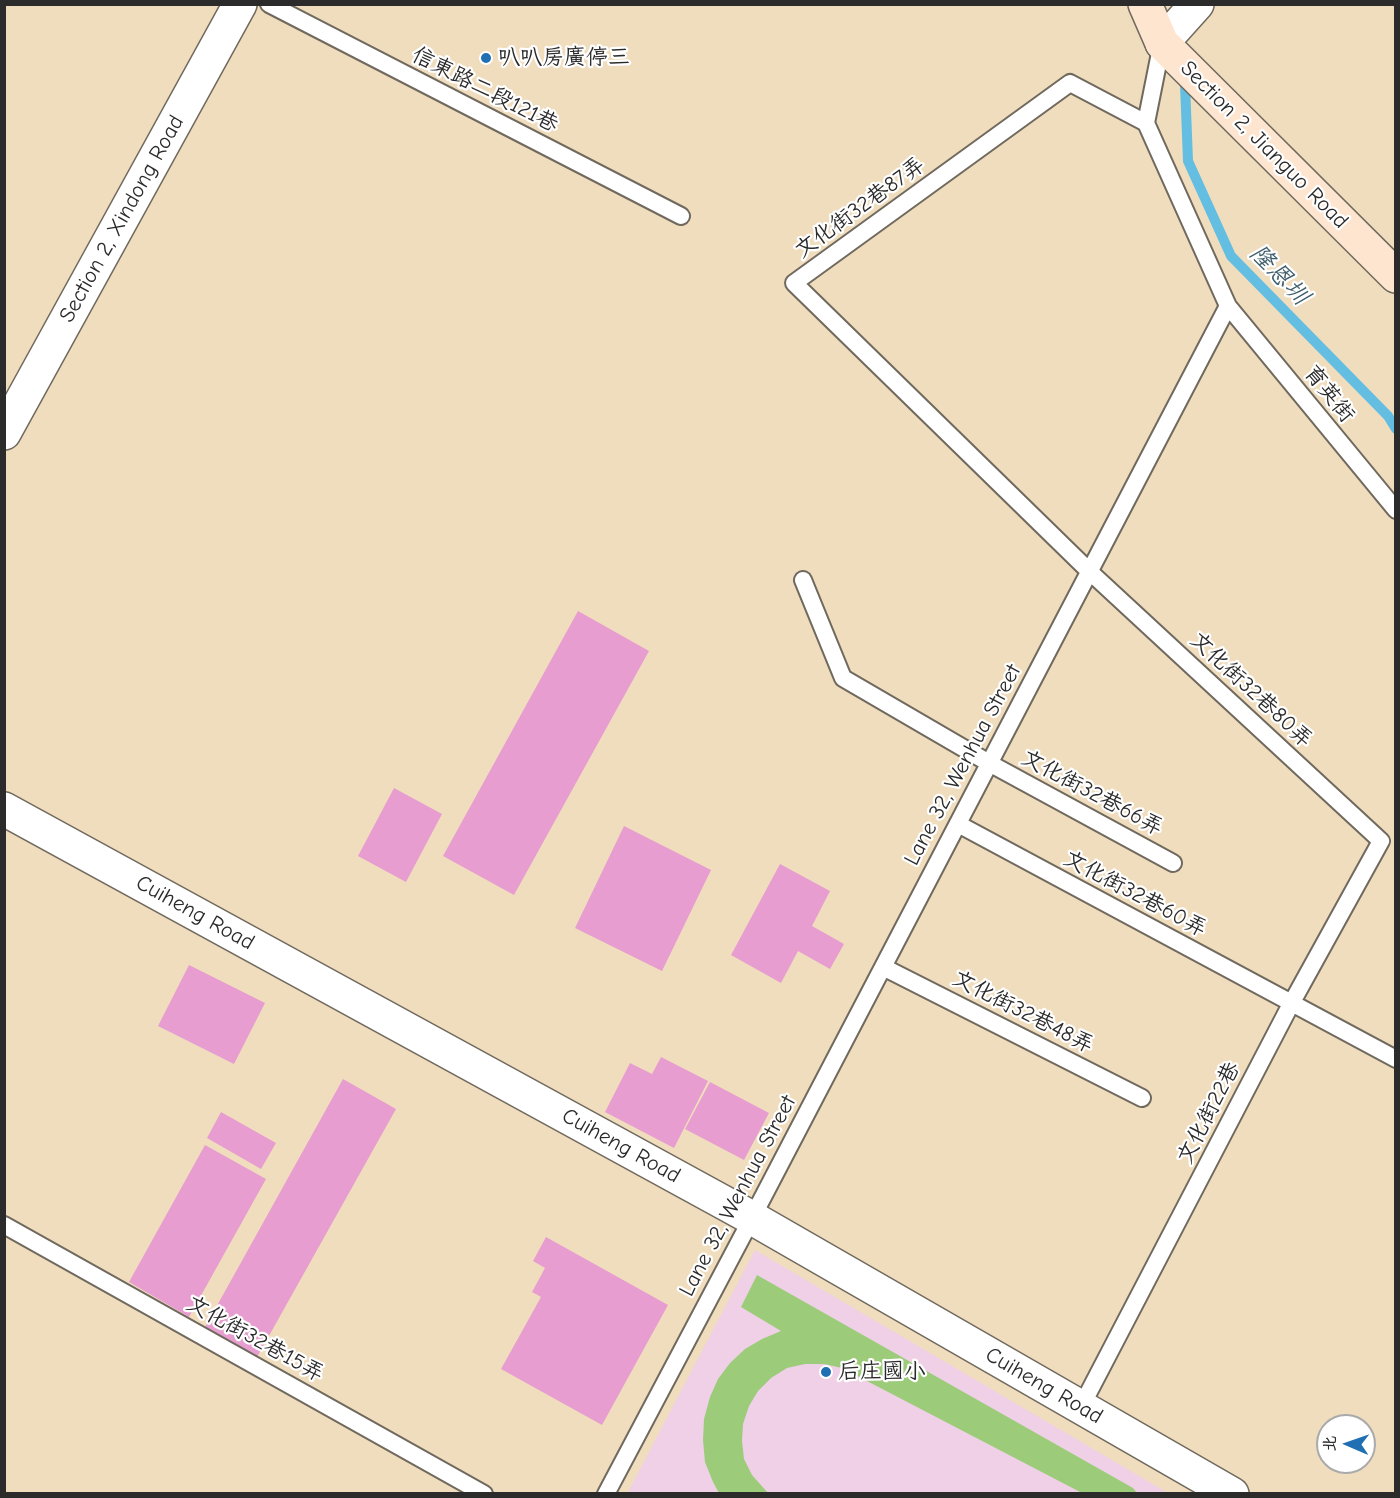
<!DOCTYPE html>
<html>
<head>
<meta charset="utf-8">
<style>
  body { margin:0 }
  #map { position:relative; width:1400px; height:1498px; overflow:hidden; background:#f0ddbe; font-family:"Comic Neue","LXGW WenKai TC",sans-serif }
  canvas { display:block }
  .frame { position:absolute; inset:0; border:6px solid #2b2b2b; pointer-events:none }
  .north { position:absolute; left:1316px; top:1414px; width:60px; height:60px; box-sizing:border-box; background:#fff; border:2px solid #aaa; border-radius:50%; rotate:272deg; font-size:16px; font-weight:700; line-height:24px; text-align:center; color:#2b2b2b }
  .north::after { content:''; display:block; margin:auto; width:21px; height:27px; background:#1f6fb2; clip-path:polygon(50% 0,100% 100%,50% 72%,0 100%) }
</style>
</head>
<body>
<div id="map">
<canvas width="1400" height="1498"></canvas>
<div class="frame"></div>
<div class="north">北</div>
</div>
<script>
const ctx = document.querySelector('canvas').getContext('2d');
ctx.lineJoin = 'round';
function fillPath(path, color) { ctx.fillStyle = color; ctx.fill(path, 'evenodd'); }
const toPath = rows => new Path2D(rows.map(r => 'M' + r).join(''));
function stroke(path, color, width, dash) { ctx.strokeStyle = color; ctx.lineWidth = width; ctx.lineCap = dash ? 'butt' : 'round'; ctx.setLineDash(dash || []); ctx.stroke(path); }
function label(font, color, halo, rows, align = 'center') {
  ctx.font = font + ' "Comic Neue","LXGW WenKai TC",sans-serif'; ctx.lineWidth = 4.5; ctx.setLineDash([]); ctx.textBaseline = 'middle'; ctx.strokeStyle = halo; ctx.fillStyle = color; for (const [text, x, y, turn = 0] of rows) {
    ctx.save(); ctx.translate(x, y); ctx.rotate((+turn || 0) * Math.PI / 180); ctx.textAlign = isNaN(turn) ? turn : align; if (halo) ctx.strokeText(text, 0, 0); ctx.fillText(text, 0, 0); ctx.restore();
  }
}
fillPath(toPath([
  [755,1250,1168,1493,627,1494]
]), '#efd0e6');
fillPath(toPath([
  [757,1275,1133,1488,1137,1493,1082,1493,842,1368,824,1364,805,1364,787,1368,771,1378,758,1391,749,1406,743,1424,742,1441,744,1459,752,1475,768,1493,719,1493,713,1482,705,1462,703,1440,704,1419,710,1397,718,1379,730,1363,745,1349,762,1339,781,1331,741,1307]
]), '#9ccc7a');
stroke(toPath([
  [1185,84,1188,161,1231,256,1388,416,1396,429]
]), '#63bee1', 10);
fillPath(toPath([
  [578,611,649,651,514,895,443,856],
  [394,788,442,814,406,882,358,856],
  [624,826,711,870,662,971,575,928],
  [780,864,830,891,812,926,844,944,830,969,798,951,781,983,731,955],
  [189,965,265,1003,234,1064,158,1026],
  [661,1057,708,1081,674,1148,605,1112,630,1063,652,1074],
  [343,1079,396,1109,256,1359,204,1329],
  [710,1082,769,1113,744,1160,685,1129],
  [221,1112,276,1143,261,1169,207,1138],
  [205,1145,266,1179,189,1317,129,1282],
  [546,1237,668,1305,602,1425,501,1369,541,1297,532,1292,545,1268,533,1261]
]), '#e79dcf');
const lane = toPath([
  [269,4,681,216],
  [1228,306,1396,510],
  [803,580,843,678,989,763,1173,863],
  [958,824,1396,1059],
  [883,967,1142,1098],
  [4,1225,484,1494],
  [1081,1407,1291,1004,1381,841,1089,571,794,283,1070,83,1146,123],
  [606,1494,752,1218,1228,306,1146,123,1162,43]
]);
const street = toPath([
  [1162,43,1197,4],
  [4,433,240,4],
  [4,809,752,1218,1232,1494]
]);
const secondary = toPath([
  [1145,4,1162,43,1396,276]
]);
stroke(lane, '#70695e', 20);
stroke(street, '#70695e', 36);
stroke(secondary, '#70695e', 36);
stroke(lane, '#fff', 16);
stroke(street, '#fff', 33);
stroke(secondary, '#fde5d0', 33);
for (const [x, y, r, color] of [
  [486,58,6,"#1f6fb2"],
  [826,1372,6,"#1f6fb2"]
]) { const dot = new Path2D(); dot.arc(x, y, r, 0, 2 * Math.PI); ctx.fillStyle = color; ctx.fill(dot); stroke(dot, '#fff', 2); }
label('22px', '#2b2b2b', '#fff', [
  ["叭叭房廣停三",498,58],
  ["后庄國小",838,1372]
], 'left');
label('22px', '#2b2b2b', '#fff', [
  ["信東路二段121巷",485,90,27],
  ["Section 2, Jianguo Road",1264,145,45],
  ["文化街32巷87弄",860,208,-36],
  ["Section 2, Xindong Road",122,219,-61],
  ["育英街",1329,394,51],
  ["文化街32巷80弄",1251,690,43],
  ["Lane 32, Wenhua Street",963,765,-62],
  ["文化街32巷66弄",1092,793,28],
  ["文化街32巷60弄",1135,894,28],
  ["Cuiheng Road",195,913,29],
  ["文化街32巷48弄",1023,1012,27],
  ["文化街22巷",1209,1113,-63],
  ["Cuiheng Road",621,1146,29],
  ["Lane 32, Wenhua Street",738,1196,-62],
  ["文化街32巷15弄",255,1339,29],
  ["Cuiheng Road",1044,1386,30]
]);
label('italic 24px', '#3f5e6b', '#fff', [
  ["隆恩圳",1279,275,46]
]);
</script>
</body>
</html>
